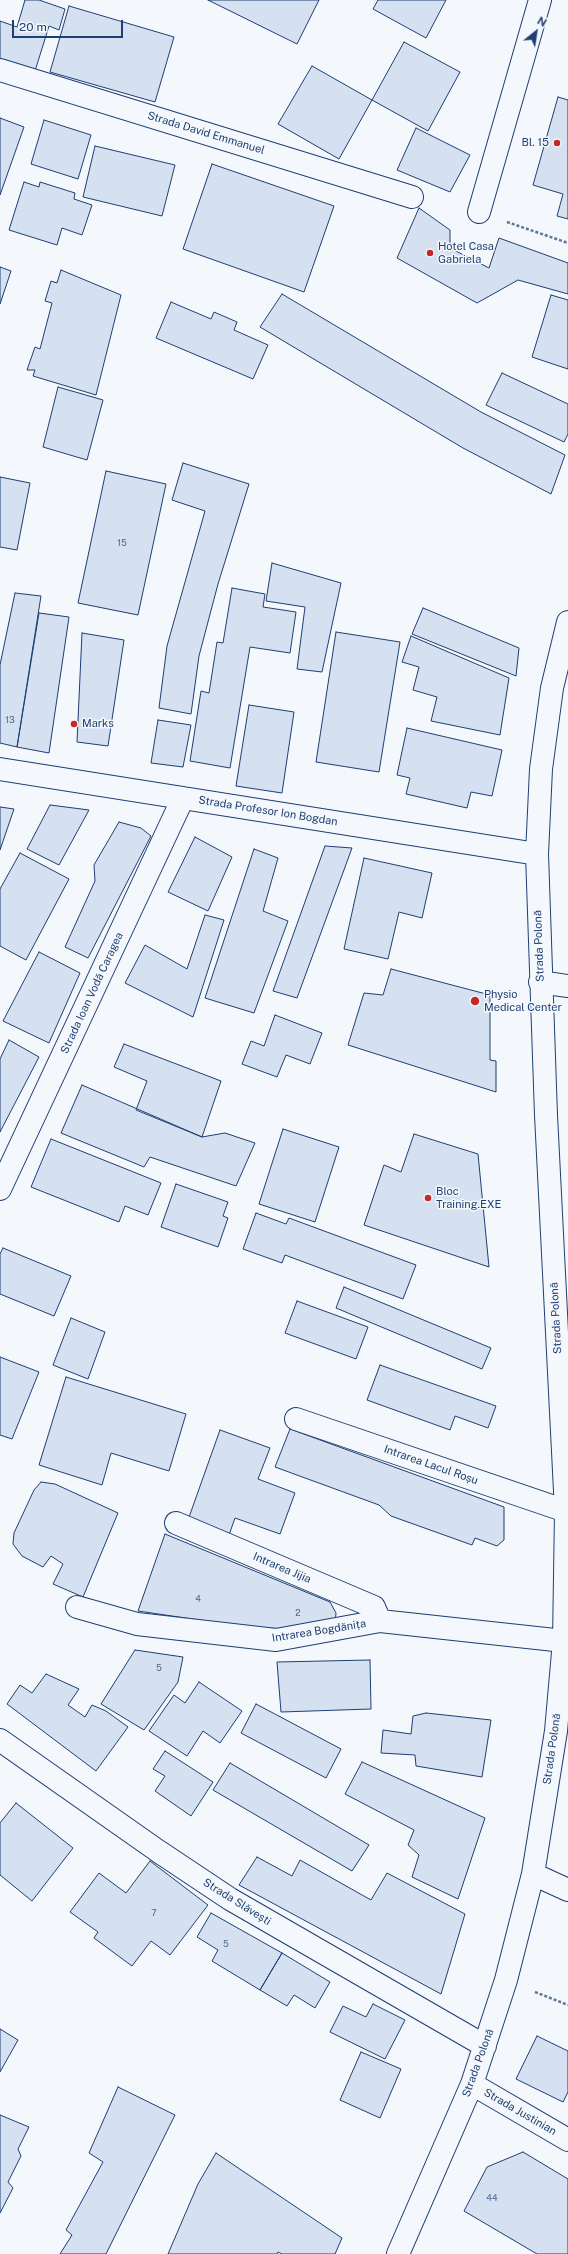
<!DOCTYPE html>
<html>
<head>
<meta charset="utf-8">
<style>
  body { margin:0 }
  #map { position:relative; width:568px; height:2254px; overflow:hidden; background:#f4f7fb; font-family:"Public Sans",sans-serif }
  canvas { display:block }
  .north { position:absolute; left:516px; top:12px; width:40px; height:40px; -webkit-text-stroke:3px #f4f7fb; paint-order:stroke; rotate:30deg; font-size:11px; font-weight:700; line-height:16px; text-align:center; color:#1d3f73 }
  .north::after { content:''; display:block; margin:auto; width:14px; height:18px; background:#1d3f73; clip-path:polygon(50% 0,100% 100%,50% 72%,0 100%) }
  .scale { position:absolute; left:12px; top:20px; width:111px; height:18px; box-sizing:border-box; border:2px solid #1d3f73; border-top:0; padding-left:5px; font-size:12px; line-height:14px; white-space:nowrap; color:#1d3f73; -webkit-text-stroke:3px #f4f7fb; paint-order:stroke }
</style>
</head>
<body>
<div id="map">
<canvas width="568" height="2254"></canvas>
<div class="north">N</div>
<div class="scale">20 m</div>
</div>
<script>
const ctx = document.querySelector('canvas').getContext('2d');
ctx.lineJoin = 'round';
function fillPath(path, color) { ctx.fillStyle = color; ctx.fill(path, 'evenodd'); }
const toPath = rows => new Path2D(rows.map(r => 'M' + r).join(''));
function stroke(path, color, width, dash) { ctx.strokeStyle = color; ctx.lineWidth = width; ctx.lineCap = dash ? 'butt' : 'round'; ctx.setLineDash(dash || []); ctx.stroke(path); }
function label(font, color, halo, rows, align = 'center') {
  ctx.font = font + ' "Public Sans",sans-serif'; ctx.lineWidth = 3; ctx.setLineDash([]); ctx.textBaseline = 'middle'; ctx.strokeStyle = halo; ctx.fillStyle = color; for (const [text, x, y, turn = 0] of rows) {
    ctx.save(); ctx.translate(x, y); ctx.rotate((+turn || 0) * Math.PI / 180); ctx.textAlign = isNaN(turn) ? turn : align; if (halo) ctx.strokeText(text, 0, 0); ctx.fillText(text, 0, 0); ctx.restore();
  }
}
const building = toPath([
  [25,0,39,0,65,9,59,30,49,26,35,71,0,60,0,21,17,27,25,0],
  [208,0,319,0,297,44,208,0],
  [378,0,446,0,426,38,373,9,378,0],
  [69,6,174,37,155,102,50,72,69,6],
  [404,42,460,72,428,131,372,100,404,42],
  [312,66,372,100,339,159,278,124,312,66],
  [558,97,568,100,568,219,557,216,563,194,533,185,558,97],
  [0,118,24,127,0,195,0,118],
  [44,120,91,135,78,179,31,164,44,120],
  [416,128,470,155,450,192,397,170,416,128],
  [95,146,175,165,162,216,83,197,95,146],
  [212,164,334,206,304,292,183,249,212,164],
  [24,182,39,187,40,182,75,193,74,199,92,205,82,235,62,228,57,245,9,230,24,182],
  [419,208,450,230,450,248,489,268,499,238,568,263,568,294,518,280,477,303,397,258,419,208],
  [0,267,11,271,0,304,0,267],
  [61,270,121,295,96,395,33,376,35,370,27,370,35,347,40,349,52,303,45,301,51,281,57,283,61,270],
  [282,294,481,412,565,455,551,494,463,448,260,327,282,294],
  [551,295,568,300,568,369,532,357,551,295],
  [171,302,211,319,214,312,237,322,234,330,268,345,253,379,156,338,171,302],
  [502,373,568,404,568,434,564,442,486,405,502,373],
  [58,387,103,400,87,460,43,447,58,387],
  [183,463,249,484,218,584,199,656,191,714,159,708,167,646,205,511,172,500,183,463],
  [106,471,166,484,138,615,78,603,106,471],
  [0,477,30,483,17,550,0,547,0,477],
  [272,563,341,583,322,672,297,669,305,607,266,601,272,563],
  [232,588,265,594,263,607,296,612,290,653,250,647,230,768,190,761,201,691,209,693,217,642,223,643,232,588],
  [15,593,41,596,17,747,0,743,0,665,15,593],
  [423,608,519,648,516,676,412,634,423,608],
  [39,613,69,617,49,753,17,747,39,613],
  [336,632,400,642,379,772,316,762,336,632],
  [82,633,124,640,108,746,77,742,82,633],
  [411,636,509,678,500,735,431,721,437,697,413,690,419,667,402,662,411,636],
  [249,705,294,712,282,793,236,786,249,705],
  [158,720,191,725,183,767,151,763,158,720],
  [407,728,502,750,492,796,471,792,467,808,406,794,410,778,397,775,407,728],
  [50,805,89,810,59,865,27,849,50,805],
  [0,807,14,809,0,850,0,807],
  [119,822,141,828,151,836,88,958,65,947,95,881,94,865,119,822],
  [195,837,232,857,208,911,168,892,195,837],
  [325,846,352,848,297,998,273,991,325,846],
  [254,849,278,858,263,911,288,921,254,1013,205,998,254,849],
  [20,853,69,879,26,960,0,946,0,889,20,853],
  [364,858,432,873,422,918,399,912,388,959,344,949,364,858],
  [205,915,224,920,193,1017,125,983,145,945,187,969,205,915],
  [39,952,80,973,49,1043,3,1021,39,952],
  [391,969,490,995,490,1060,496,1061,496,1092,348,1045,364,993,383,995,391,969],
  [275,1015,322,1033,310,1064,286,1055,277,1077,242,1064,251,1041,264,1046,275,1015],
  [9,1040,39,1057,0,1132,0,1059,9,1040],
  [124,1044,221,1081,202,1137,136,1110,147,1081,114,1067,124,1044],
  [82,1085,202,1137,225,1133,255,1143,236,1186,150,1157,144,1167,61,1133,82,1085],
  [283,1129,339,1147,315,1222,259,1204,283,1129],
  [414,1134,478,1154,489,1267,364,1225,384,1165,401,1172,414,1134],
  [51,1139,161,1183,148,1215,125,1206,119,1222,31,1187,51,1139],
  [176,1184,228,1202,223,1216,228,1218,218,1247,161,1227,176,1184],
  [256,1213,286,1224,289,1218,416,1265,403,1299,285,1255,282,1263,243,1249,256,1213],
  [3,1248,71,1276,54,1316,0,1294,0,1254,3,1248],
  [344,1287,491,1348,482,1369,336,1308,344,1287],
  [297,1301,368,1327,356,1359,285,1333,297,1301],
  [71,1318,105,1332,88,1379,53,1365,71,1318],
  [0,1357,39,1372,12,1439,0,1435,0,1357],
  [380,1365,496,1406,488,1428,455,1416,450,1430,367,1400,380,1365],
  [66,1377,186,1414,169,1471,111,1453,102,1485,39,1465,66,1377],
  [290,1429,504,1507,504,1540,497,1546,475,1538,472,1545,391,1516,379,1505,275,1467,290,1429],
  [220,1430,270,1448,258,1479,295,1493,280,1534,235,1518,229,1535,188,1520,220,1430],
  [41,1482,55,1484,118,1513,83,1597,53,1584,63,1564,51,1556,43,1567,22,1556,13,1544,14,1533,34,1490,41,1482],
  [165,1534,330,1602,336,1613,335,1624,284,1629,240,1626,138,1611,165,1534],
  [135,1650,183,1657,178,1682,144,1730,101,1704,135,1650],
  [370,1660,371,1709,281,1712,277,1662,370,1660],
  [46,1674,79,1689,68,1705,85,1717,92,1705,106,1711,128,1727,96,1771,7,1704,20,1685,32,1693,46,1674],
  [199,1682,242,1711,220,1743,203,1731,187,1756,149,1731,174,1695,185,1703,199,1682],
  [256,1704,341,1749,326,1778,241,1733,256,1704],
  [426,1713,491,1720,482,1777,416,1766,415,1755,381,1753,383,1730,411,1734,413,1716,426,1713],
  [165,1751,213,1782,191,1816,155,1791,165,1776,153,1769,165,1751],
  [362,1762,485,1818,458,1899,412,1877,419,1855,408,1845,414,1830,345,1794,362,1762],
  [230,1763,369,1845,352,1871,213,1790,230,1763],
  [16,1803,73,1848,32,1901,0,1875,0,1823,16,1803],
  [257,1857,292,1876,300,1860,371,1900,387,1873,465,1914,441,1994,239,1885,257,1857],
  [150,1861,208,1905,170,1955,151,1941,132,1966,94,1938,98,1932,70,1912,99,1873,126,1893,150,1861],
  [211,1913,282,1953,260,1990,212,1961,218,1950,197,1937,211,1913],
  [282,1953,330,1982,315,2008,294,1995,287,2006,260,1990,282,1953],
  [373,2004,405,2020,385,2059,330,2032,343,2006,366,2017,373,2004],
  [0,2029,18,2040,0,2072,0,2029],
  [537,2036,568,2051,568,2092,563,2102,516,2079,537,2036],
  [361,2052,401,2069,380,2118,340,2100,361,2052],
  [118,2087,175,2115,106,2254,60,2254,72,2235,66,2230,103,2162,89,2153,118,2087],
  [0,2115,29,2127,18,2149,21,2156,8,2182,13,2188,0,2213,0,2115],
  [523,2152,568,2179,568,2254,537,2254,464,2211,487,2167,523,2152],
  [216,2153,342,2238,335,2254,282,2254,278,2252,277,2254,168,2254,198,2184,216,2153]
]);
fillPath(building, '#d5e0f0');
stroke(building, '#1d3f73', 1);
const minor = toPath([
  [0,70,412,197],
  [479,212,540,0],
  [0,769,537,854],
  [540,982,568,986],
  [0,1189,183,798],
  [296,1419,566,1511],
  [176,1523,374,1607,380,1621],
  [77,1607,137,1624,276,1640,380,1621,564,1641],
  [0,1740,158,1851,230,1899,485,2046],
  [533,1874,568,1890],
  [472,2084,568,2140],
  [398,2254,472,2084,506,1980,533,1874,556,1731,564,1641,566,1511,546,1115,537,854,541,769,552,688,568,622]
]);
stroke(minor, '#1d3f73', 24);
stroke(toPath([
  [507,222,568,243],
  [535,1992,568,2005]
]), '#5e769c', 2.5, [3, 2]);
stroke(minor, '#f4f7fb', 22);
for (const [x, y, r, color] of [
  [557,143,4,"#c62828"],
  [430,253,4,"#c62828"],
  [74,724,4,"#c62828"],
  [475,1001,5,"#c62828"],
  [428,1198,4,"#c62828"]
]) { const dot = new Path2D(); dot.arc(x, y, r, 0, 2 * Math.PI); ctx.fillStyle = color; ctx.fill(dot); stroke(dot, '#f4f7fb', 1.5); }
label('9px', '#4b6792', null, [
  ["15",122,543],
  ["13",10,720],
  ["4",198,1599],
  ["2",298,1613],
  ["5",159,1668],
  ["7",154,1913],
  ["5",226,1944],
  ["44",492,2198]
]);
label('11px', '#1d3f73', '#f4f7fb', [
  ["Strada David Emmanuel",206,133,17],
  ["Strada Profesor Ion Bogdan",268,811,9],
  ["Strada Polonă",539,946,-92],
  ["Strada Ioan Vodă Caragea",92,993,-65],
  ["Strada Polonă",556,1318,-93],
  ["Intrarea Lacul Roșu",431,1465,19],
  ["Intrarea Jijia",282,1568,23],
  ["Intrarea Bogdănița",319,1631,-9],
  ["Strada Polonă",552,1749,-82],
  ["Strada Slăvești",237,1902,32],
  ["Strada Polonă",478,2063,-70],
  ["Strada Justinian",520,2112,30]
]);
label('11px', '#1d3f73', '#f4f7fb', [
  ["Bl. 15",549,143,"right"],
  ["Hotel Casa",438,247],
  ["Gabriela",438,260],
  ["Marks",82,724],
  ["Physio",484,995],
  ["Medical Center",484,1008],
  ["Bloc",436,1192],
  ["Training.EXE",436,1205]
], 'left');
</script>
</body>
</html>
